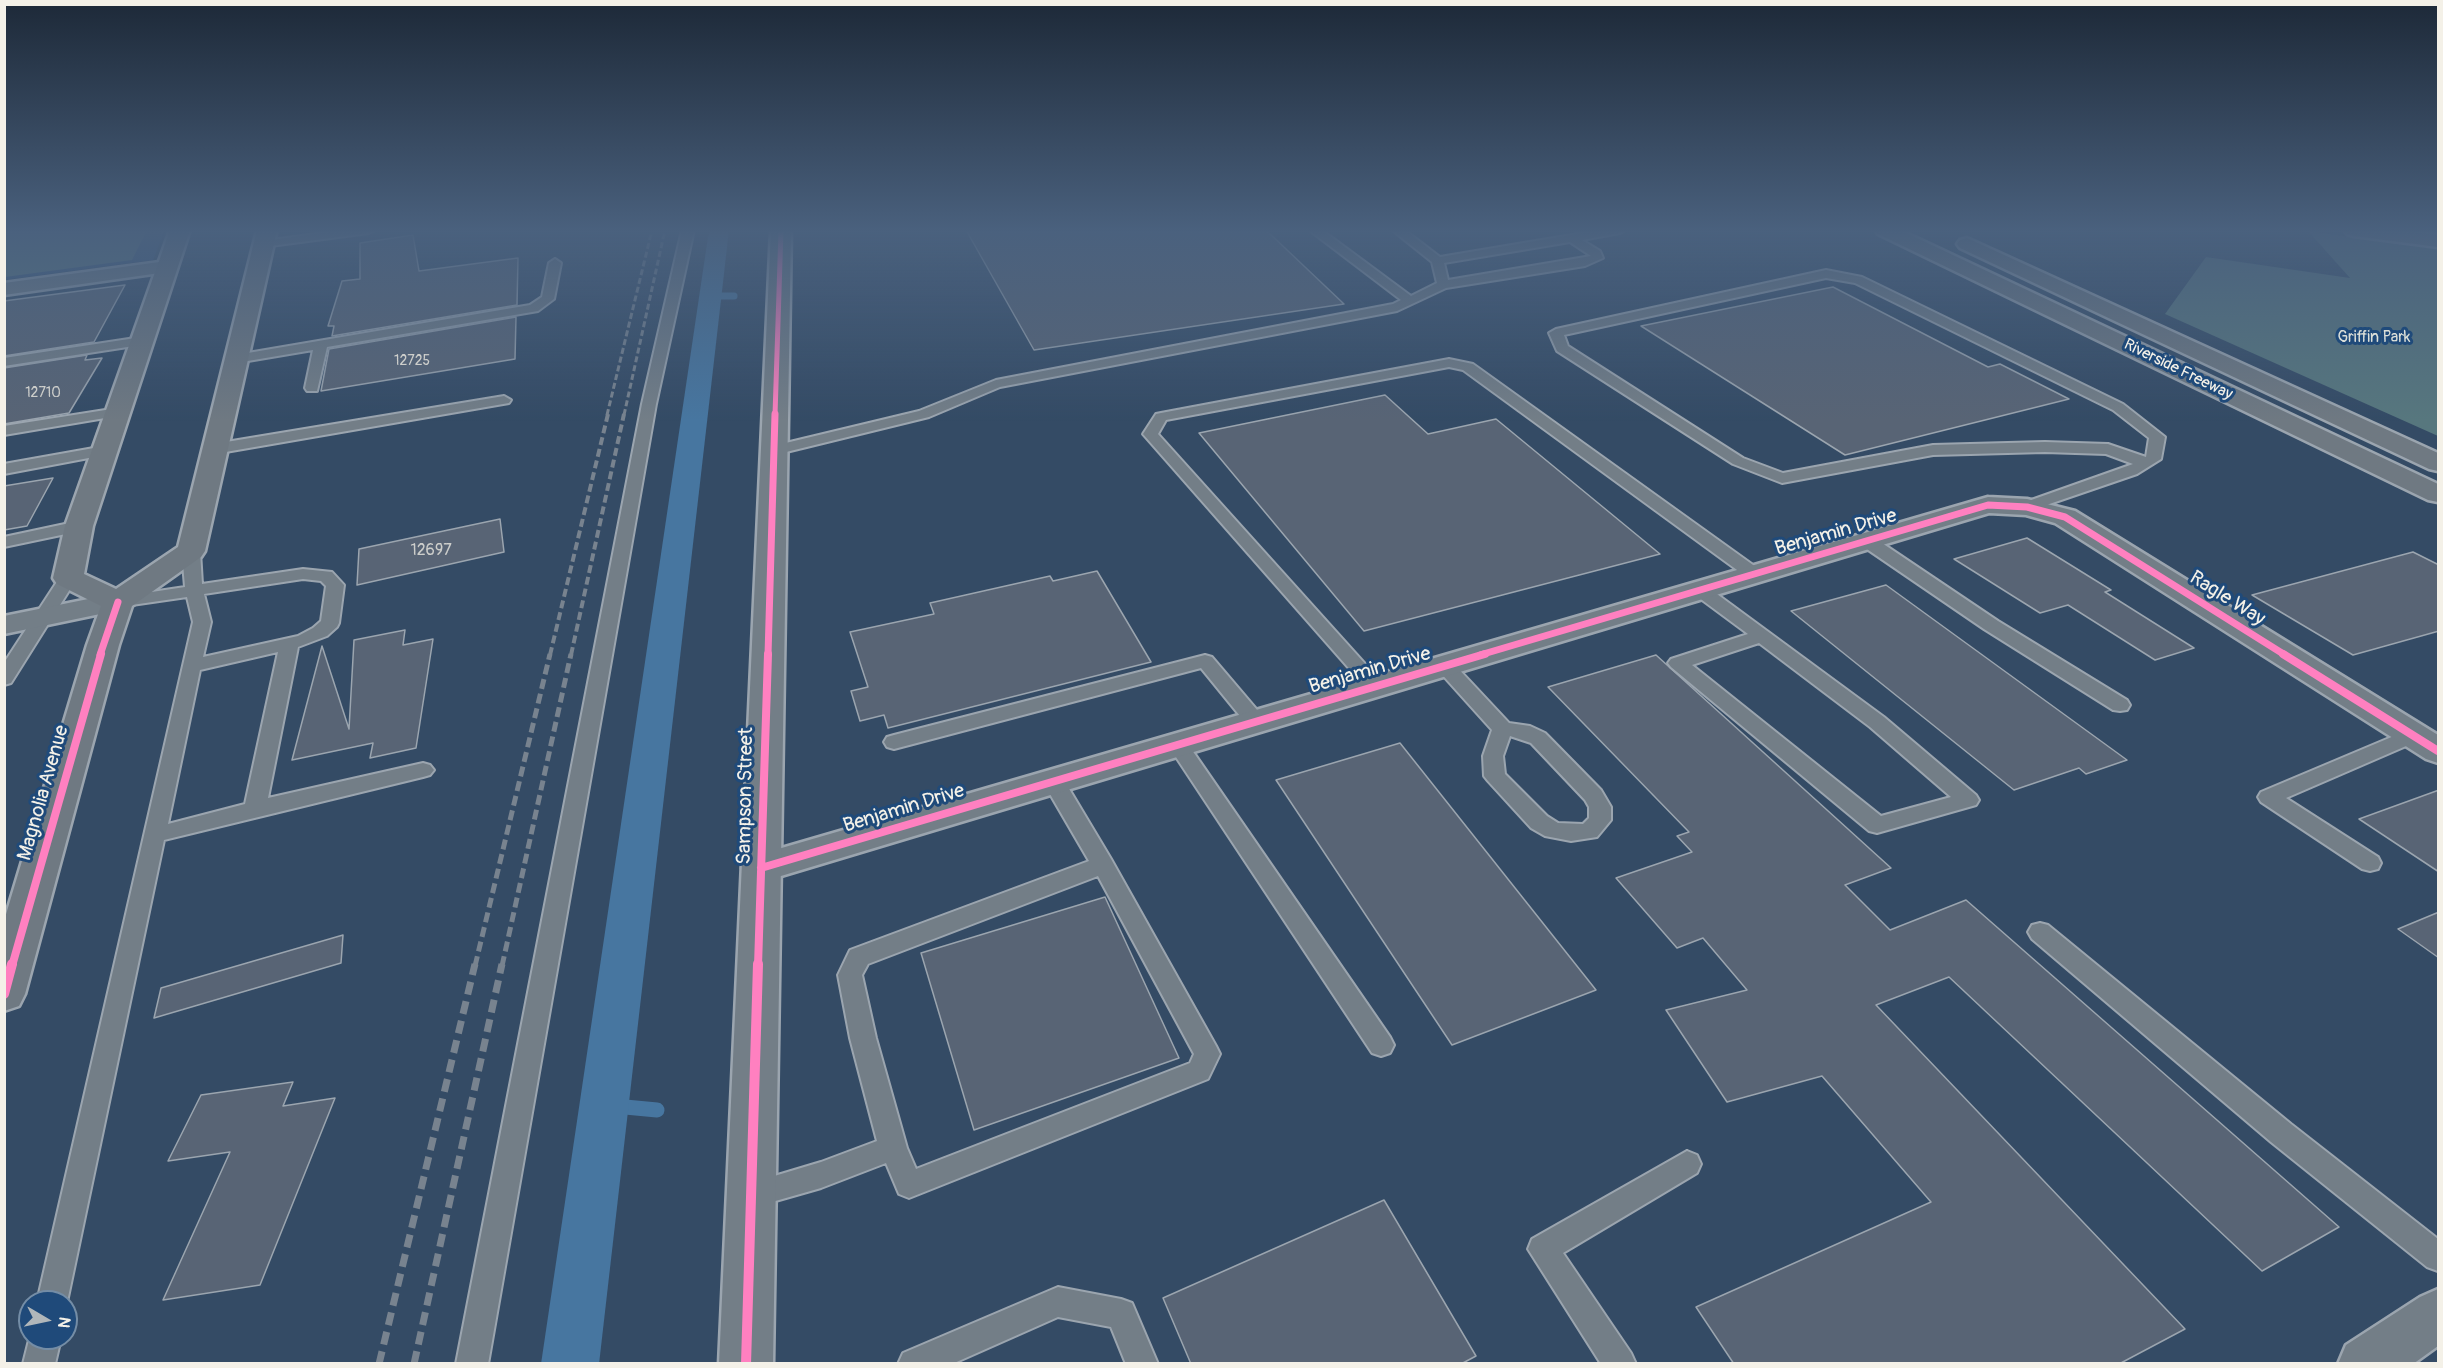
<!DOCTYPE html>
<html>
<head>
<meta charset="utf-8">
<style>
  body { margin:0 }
  #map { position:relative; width:2443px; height:1368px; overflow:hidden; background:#344b65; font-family:Pangolin,sans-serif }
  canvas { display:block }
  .frame { position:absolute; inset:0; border:6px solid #f4f1e8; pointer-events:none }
  .north { position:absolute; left:18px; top:1290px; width:60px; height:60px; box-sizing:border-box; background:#1f4a7a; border:2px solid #748da6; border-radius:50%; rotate:99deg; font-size:16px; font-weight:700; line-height:24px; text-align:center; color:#f4f1e8 }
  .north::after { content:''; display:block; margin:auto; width:21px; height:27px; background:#b1b7ba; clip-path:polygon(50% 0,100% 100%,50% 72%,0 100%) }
</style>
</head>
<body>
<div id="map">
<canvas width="2443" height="1368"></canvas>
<div class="frame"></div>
<div class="north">N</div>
</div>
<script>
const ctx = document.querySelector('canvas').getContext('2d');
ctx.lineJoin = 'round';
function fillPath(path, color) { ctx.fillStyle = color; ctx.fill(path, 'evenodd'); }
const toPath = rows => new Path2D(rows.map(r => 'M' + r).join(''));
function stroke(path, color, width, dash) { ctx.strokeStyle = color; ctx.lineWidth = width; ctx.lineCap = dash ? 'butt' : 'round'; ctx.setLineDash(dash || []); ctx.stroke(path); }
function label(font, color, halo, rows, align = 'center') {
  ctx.font = font + ' Pangolin,sans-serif'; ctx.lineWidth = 6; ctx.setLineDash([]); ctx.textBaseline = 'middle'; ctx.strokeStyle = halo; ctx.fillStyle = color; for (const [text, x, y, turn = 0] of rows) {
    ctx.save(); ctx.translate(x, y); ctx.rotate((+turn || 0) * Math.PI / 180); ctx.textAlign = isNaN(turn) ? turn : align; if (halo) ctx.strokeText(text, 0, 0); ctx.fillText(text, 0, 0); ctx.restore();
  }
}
fillPath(toPath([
  [4,230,165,230,153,260,5,280]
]), '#36557c');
fillPath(toPath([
  [4,230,147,230,132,260,5,277],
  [2308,231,2438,249,2438,436,2165,314,2206,257,2350,278]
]), '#57777e');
stroke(toPath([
  [710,296,734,296]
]), '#4776a0', 7);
stroke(toPath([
  [604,1105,657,1110]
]), '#4776a0', 15);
fillPath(toPath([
  [709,230,729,230,599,1364,541,1364,709,230]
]), '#4776a0');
const building = toPath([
  [966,230,1266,230,1344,304,1034,350,966,230],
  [413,235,419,271,518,258,517,305,332,336,334,326,328,326,342,281,360,279,360,243,413,235],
  [125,285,94,342,4,356,4,301,125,285],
  [1833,287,1988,367,2000,364,2069,399,1845,455,1641,326,1833,287],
  [516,317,515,359,321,391,329,349,516,317],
  [87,355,85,360,102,358,69,413,4,424,4,368,87,355],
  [1385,395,1428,434,1496,419,1660,554,1364,631,1199,433,1385,395],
  [53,478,27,526,4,530,4,486,53,478],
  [500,519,504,552,357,585,359,549,500,519],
  [2027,538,2111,590,2105,592,2194,648,2155,660,2068,605,2040,613,1954,559,2027,538],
  [2413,552,2439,565,2439,631,2353,655,2252,595,2413,552],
  [1097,571,1151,662,888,728,884,715,860,721,851,691,868,687,850,632,934,614,930,603,1050,576,1053,581,1097,571],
  [1886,585,2127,760,2086,774,2079,768,2014,790,1791,611,1886,585],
  [405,630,403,645,433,639,416,748,370,758,373,743,292,760,322,646,349,729,354,640,405,630],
  [1656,655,1891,868,1845,885,1890,930,1966,900,2339,1227,2262,1271,1949,977,1876,1005,2185,1329,2119,1364,1734,1364,1696,1307,1931,1202,1822,1076,1727,1102,1666,1010,1747,990,1703,938,1677,948,1616,878,1692,852,1677,836,1689,832,1548,687,1656,655],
  [1400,743,1596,990,1452,1045,1276,780,1400,743],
  [2439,790,2439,872,2359,819,2439,790],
  [1105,897,1179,1058,974,1130,921,953,1105,897],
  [2439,912,2439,958,2398,929,2439,912],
  [343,935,341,963,154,1018,161,988,343,935],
  [293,1082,283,1106,335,1098,260,1285,163,1300,230,1152,168,1161,201,1095,293,1082],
  [1384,1200,1476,1356,1461,1364,1191,1364,1163,1298,1384,1200]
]);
fillPath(building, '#586475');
stroke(building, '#9ba5af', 1.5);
const service = toPath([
  [345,230,375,230,369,233,263,247,257,244,263,241,345,230],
  [682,230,694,230,656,404,488,1364,456,1364,642,404,682,230],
  [1309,230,1322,230,1411,296,1437,283,1432,262,1392,230,1405,230,1440,257,1601,230,1626,230,1620,233,1582,240,1600,251,1603,258,1585,266,1446,288,1397,311,1000,387,929,417,774,455,766,450,769,447,919,411,996,380,1393,304,1401,300,1309,230],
  [1570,242,1591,256,1448,280,1444,263,1570,242],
  [555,259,561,263,554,299,538,311,327,347,317,391,307,391,305,388,313,350,236,363,229,359,236,355,530,305,542,297,549,263,555,259],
  [1826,270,1862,277,2123,404,2165,437,2161,459,2137,474,2026,512,2020,510,2018,507,2020,504,2133,464,2106,454,2045,452,1933,455,1782,483,1733,464,1557,351,1549,333,1556,329,1826,270],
  [1826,278,1855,283,2113,410,2149,438,2146,457,2108,444,2045,442,1933,445,1783,473,1743,458,1568,346,1564,335,1826,278],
  [142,337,147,338,149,341,147,344,4,366,4,358,142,337],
  [1449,359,1473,364,1760,570,1763,574,1760,578,1748,578,1463,370,1449,367,1166,420,1158,434,1385,686,1382,690,1375,692,1368,690,1143,434,1156,414,1161,413,1449,359],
  [504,396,511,400,509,403,214,454,206,449,214,444,504,396],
  [118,408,123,409,125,412,123,415,4,435,4,426,118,408],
  [105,446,113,451,110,454,4,474,4,464,105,446],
  [79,521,87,526,85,530,4,547,4,537,79,521],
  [1867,536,1873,537,1998,621,2127,700,2130,705,2127,710,2120,711,2113,710,1984,629,1861,545,1859,541,1861,537,1867,536],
  [191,546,197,547,200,551,202,584,303,569,332,572,344,585,339,623,337,627,327,636,298,647,268,798,423,763,430,765,434,770,430,775,423,777,164,840,67,1302,66,1305,66,1302,37,1302,193,622,187,597,118,607,112,606,109,602,112,598,118,597,185,587,182,551,185,547,191,546],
  [303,579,321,581,326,586,321,621,313,628,298,636,203,657,211,622,204,594,303,579],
  [278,652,245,804,168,824,200,670,278,652],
  [68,573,74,574,77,578,11,683,4,685,4,663,62,574,68,573],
  [1700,585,1706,586,1884,717,1976,795,1979,800,1976,805,1877,833,1869,831,1671,667,1668,663,1671,659,1748,634,1694,594,1691,590,1694,586,1700,585],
  [1759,643,1870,727,1951,797,1881,816,1692,665,1759,643],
  [1205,655,1212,657,1263,717,1266,722,1263,727,1256,729,1249,727,1201,668,894,749,887,747,884,742,887,737,894,735,1205,655],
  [1445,660,1452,662,1509,723,1530,726,1545,733,1601,790,1611,807,1611,820,1597,837,1571,841,1545,836,1531,828,1488,781,1484,776,1483,756,1492,730,1438,670,1435,666,1438,662,1445,660],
  [1510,736,1531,743,1585,800,1589,807,1589,818,1583,824,1558,823,1547,816,1505,774,1503,756,1510,736],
  [2413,728,2420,730,2423,735,2420,740,2286,798,2378,857,2381,863,2378,869,2370,871,2362,869,2261,802,2258,797,2261,792,2413,728],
  [1178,738,1185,740,1390,1037,1394,1045,1390,1053,1381,1056,1372,1053,1168,745,1171,740,1178,738],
  [1054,775,1062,777,1111,859,1216,1046,1220,1054,1208,1079,909,1198,899,1194,886,1163,821,1188,751,1208,741,1204,737,1195,741,1186,821,1162,877,1141,850,1038,838,975,850,950,1089,861,1043,782,1046,777,1054,775],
  [1098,876,1194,1054,1190,1063,916,1169,907,1148,876,1038,862,975,868,964,1098,876],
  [2040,923,2048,925,2291,1124,2438,1239,2438,1271,2427,1267,2271,1142,2032,939,2028,932,2032,925,2040,923],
  [1687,1151,1697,1155,1701,1164,1697,1173,1563,1253,1631,1353,1636,1364,1601,1364,1528,1249,1532,1239,1687,1151],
  [1058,1287,1121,1299,1132,1303,1158,1364,1126,1364,1111,1327,1058,1317,952,1364,898,1364,903,1353,1058,1287],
  [30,1336,61,1338,55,1364,23,1364,30,1336]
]);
const minor = toPath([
  [167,261,174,263,177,267,174,271,4,295,4,283,167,261],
  [1988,497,2027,499,2075,511,2438,735,2438,763,2426,759,2055,523,2026,515,1989,513,761,882,747,878,742,868,747,858,761,854,1988,497],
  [118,593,129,596,133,602,129,608,4,634,4,616,118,593],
  [2438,1289,2438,1346,2413,1364,2338,1364,2346,1345,2420,1297,2438,1289]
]);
const tertiary = toPath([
  [771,230,791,230,773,1364,719,1364,771,230],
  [2344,230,2397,230,2438,235,2438,247,2354,236,2347,234,2344,230]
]);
const primary = toPath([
  [170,230,190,230,93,526,84,574,116,589,178,547,257,230,277,230,205,551,201,557,132,606,119,645,25,994,19,1006,4,1011,4,921,87,645,101,606,57,584,53,578,65,526,170,230]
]);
const motorway = toPath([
  [1875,230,1900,230,2438,484,2438,502,2428,500,1878,234,1875,230],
  [1967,238,2438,453,2438,471,2429,469,1960,248,1957,244,1960,240,1967,238]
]);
stroke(service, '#9ba5af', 4);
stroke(minor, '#9ba5af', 5);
stroke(tertiary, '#9ba5af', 5);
stroke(primary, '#9ba5af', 5);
stroke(motorway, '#9ba5af', 5);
fillPath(service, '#737e87');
fillPath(minor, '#737e87');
fillPath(tertiary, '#737e87');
fillPath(primary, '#6f7982');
fillPath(motorway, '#6f7982');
stroke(toPath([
  [607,415,652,230],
  [624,415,665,230]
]), '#78838f', 3, [6, 3]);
stroke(toPath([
  [550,655,608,414],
  [571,655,624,414]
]), '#78838f', 4, [8, 4]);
stroke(toPath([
  [475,966,550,654],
  [502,966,571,654]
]), '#78838f', 5, [10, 5]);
stroke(toPath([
  [379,1364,475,964],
  [414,1364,502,964]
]), '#78838f', 7, [13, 7]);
stroke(toPath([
  [775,415,781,230]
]), '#ff80c0', 5);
stroke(toPath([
  [100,655,118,602],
  [768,655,775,414],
  [1480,655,1988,505,2027,507,2065,517,2285,655]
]), '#ff80c0', 7);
stroke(toPath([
  [2283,654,2438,751],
  [761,868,1485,654],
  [12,966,101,654],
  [758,966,768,654]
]), '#ff80c0', 8);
stroke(toPath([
  [4,994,12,964],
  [746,1364,758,964]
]), '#ff80c0', 10);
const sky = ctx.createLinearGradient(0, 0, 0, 421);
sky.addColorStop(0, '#1d2938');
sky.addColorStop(0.55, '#4a617e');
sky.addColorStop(1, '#4a617e00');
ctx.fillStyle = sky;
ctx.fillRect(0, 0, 2443, 421);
label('14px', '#cdcecb', null, [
  ["12725",412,361],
  ["12710",43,393]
]);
label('16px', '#dde0d9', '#1f4a7a', [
  ["Griffin Park",2374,338]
]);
label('16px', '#f4f1e8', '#1f4a7a', [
  ["Riverside Freeway",2178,370,26]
]);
label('16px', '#cdcecb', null, [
  ["12697",431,551]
]);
label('20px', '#f4f1e8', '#1f4a7a', [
  ["Benjamin Drive",1836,533,-16],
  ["Ragle Way",2227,599,32],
  ["Benjamin Drive",1370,671,-16],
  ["Magnolia Avenue",44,793,-74],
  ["Sampson Street",746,796,-89],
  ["Benjamin Drive",904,809,-17]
]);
</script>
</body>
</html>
